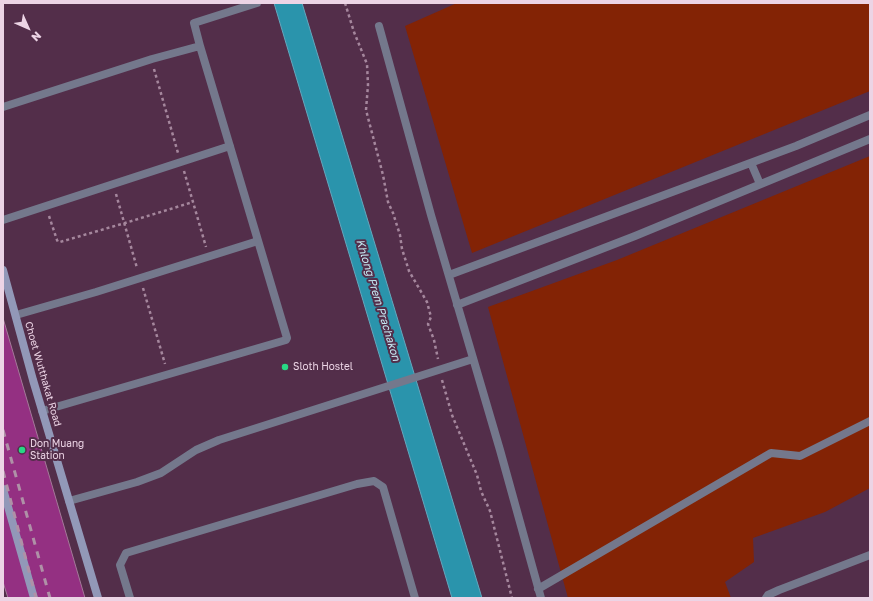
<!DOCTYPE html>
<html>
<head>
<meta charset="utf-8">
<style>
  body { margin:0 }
  #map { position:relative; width:873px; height:601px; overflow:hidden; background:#532e4a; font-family:"Golos Text",sans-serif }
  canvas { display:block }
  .frame { position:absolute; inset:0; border:4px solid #ecd4e5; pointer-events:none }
  .north { position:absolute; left:8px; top:8px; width:40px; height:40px; -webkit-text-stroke:3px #532e4a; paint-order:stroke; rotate:135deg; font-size:11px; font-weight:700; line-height:16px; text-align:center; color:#ecd4e5 }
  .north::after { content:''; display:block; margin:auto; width:14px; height:18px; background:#ecd4e5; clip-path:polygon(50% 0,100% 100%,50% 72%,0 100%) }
</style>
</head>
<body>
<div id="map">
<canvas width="873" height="601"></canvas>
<div class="frame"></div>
<div class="north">N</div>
</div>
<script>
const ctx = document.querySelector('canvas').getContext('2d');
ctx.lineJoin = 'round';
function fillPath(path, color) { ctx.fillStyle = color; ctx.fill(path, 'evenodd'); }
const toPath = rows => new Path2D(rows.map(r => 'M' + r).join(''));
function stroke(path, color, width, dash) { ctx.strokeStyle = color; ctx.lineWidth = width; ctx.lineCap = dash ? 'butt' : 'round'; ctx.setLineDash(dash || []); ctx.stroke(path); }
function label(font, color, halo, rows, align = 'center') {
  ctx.font = font + ' "Golos Text",sans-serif'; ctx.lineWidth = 4; ctx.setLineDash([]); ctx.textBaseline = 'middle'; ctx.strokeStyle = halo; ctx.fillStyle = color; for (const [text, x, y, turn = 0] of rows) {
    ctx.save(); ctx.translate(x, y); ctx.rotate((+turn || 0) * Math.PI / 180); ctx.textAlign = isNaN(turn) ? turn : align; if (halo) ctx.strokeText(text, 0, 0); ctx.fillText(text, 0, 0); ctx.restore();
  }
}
fillPath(toPath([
  [457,3,870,3,870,91,472,253,405,26],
  [870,156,870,488,825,512,753,538,754,562,725,582,731,598,568,598,488,307,617,260]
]), '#832305');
const water = toPath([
  [274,3,302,3,482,598,452,598,274,3]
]);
fillPath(water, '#2a94ac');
stroke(water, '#64a7bd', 1);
const building = toPath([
  [3,318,85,598,8,598,3,582,3,318]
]);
fillPath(building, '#943082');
stroke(building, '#a47999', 1);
stroke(toPath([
  [345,3,354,32,367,64,368,85,366,110,383,175,388,202,393,213,400,235,402,249,409,271,427,302,431,317,428,324,434,340,438,359],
  [154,69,178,153],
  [184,171,206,247],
  [116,194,137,268],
  [49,216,57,240,58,242,60,242,125,223,193,202],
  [143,288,165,364],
  [442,380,452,415,477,475,481,491,490,511,512,598]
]), '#a5879d', 2.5, [3, 3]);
stroke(toPath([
  [538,589,771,453,800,456,870,421],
  [130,598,120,565,126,553,357,484,374,481,383,487,415,598]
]), '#74788c', 8);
stroke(toPath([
  [379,26,431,215,500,450,541,598],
  [200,46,194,23,257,3],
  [3,107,152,59,200,46,287,338,286,340,42,411],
  [751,163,760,184],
  [3,220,230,146],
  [449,275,796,146,870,115],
  [457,305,635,236,870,139],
  [16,315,96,292,258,241],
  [69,501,137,482,161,473,196,450,219,440,473,359],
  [766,598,768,595,779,590,870,555]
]), '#74788c', 8);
stroke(toPath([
  [3,270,33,380,98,598],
  [3,489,34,598]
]), '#9298b8', 8);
stroke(toPath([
  [3,430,50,598],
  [3,471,36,598]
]), '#af91a7', 3, [7, 7]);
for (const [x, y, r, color] of [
  [285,367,4,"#28d885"],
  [22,450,4,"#28d885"]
]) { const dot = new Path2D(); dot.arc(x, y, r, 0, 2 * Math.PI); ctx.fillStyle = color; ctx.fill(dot); stroke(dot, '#532e4a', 1.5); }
label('10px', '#ecd4e5', '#532e4a', [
  ["Sloth Hostel",293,367],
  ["Don Muang",30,444],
  ["Station",30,456]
], 'left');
label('10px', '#ecd4e5', '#532e4a', [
  ["Choet Wutthakat Road",43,374,74]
]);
label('italic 11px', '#c5e8f1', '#532e4a', [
  ["Khlong Prem Prachakon",378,300,73]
]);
</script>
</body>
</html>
